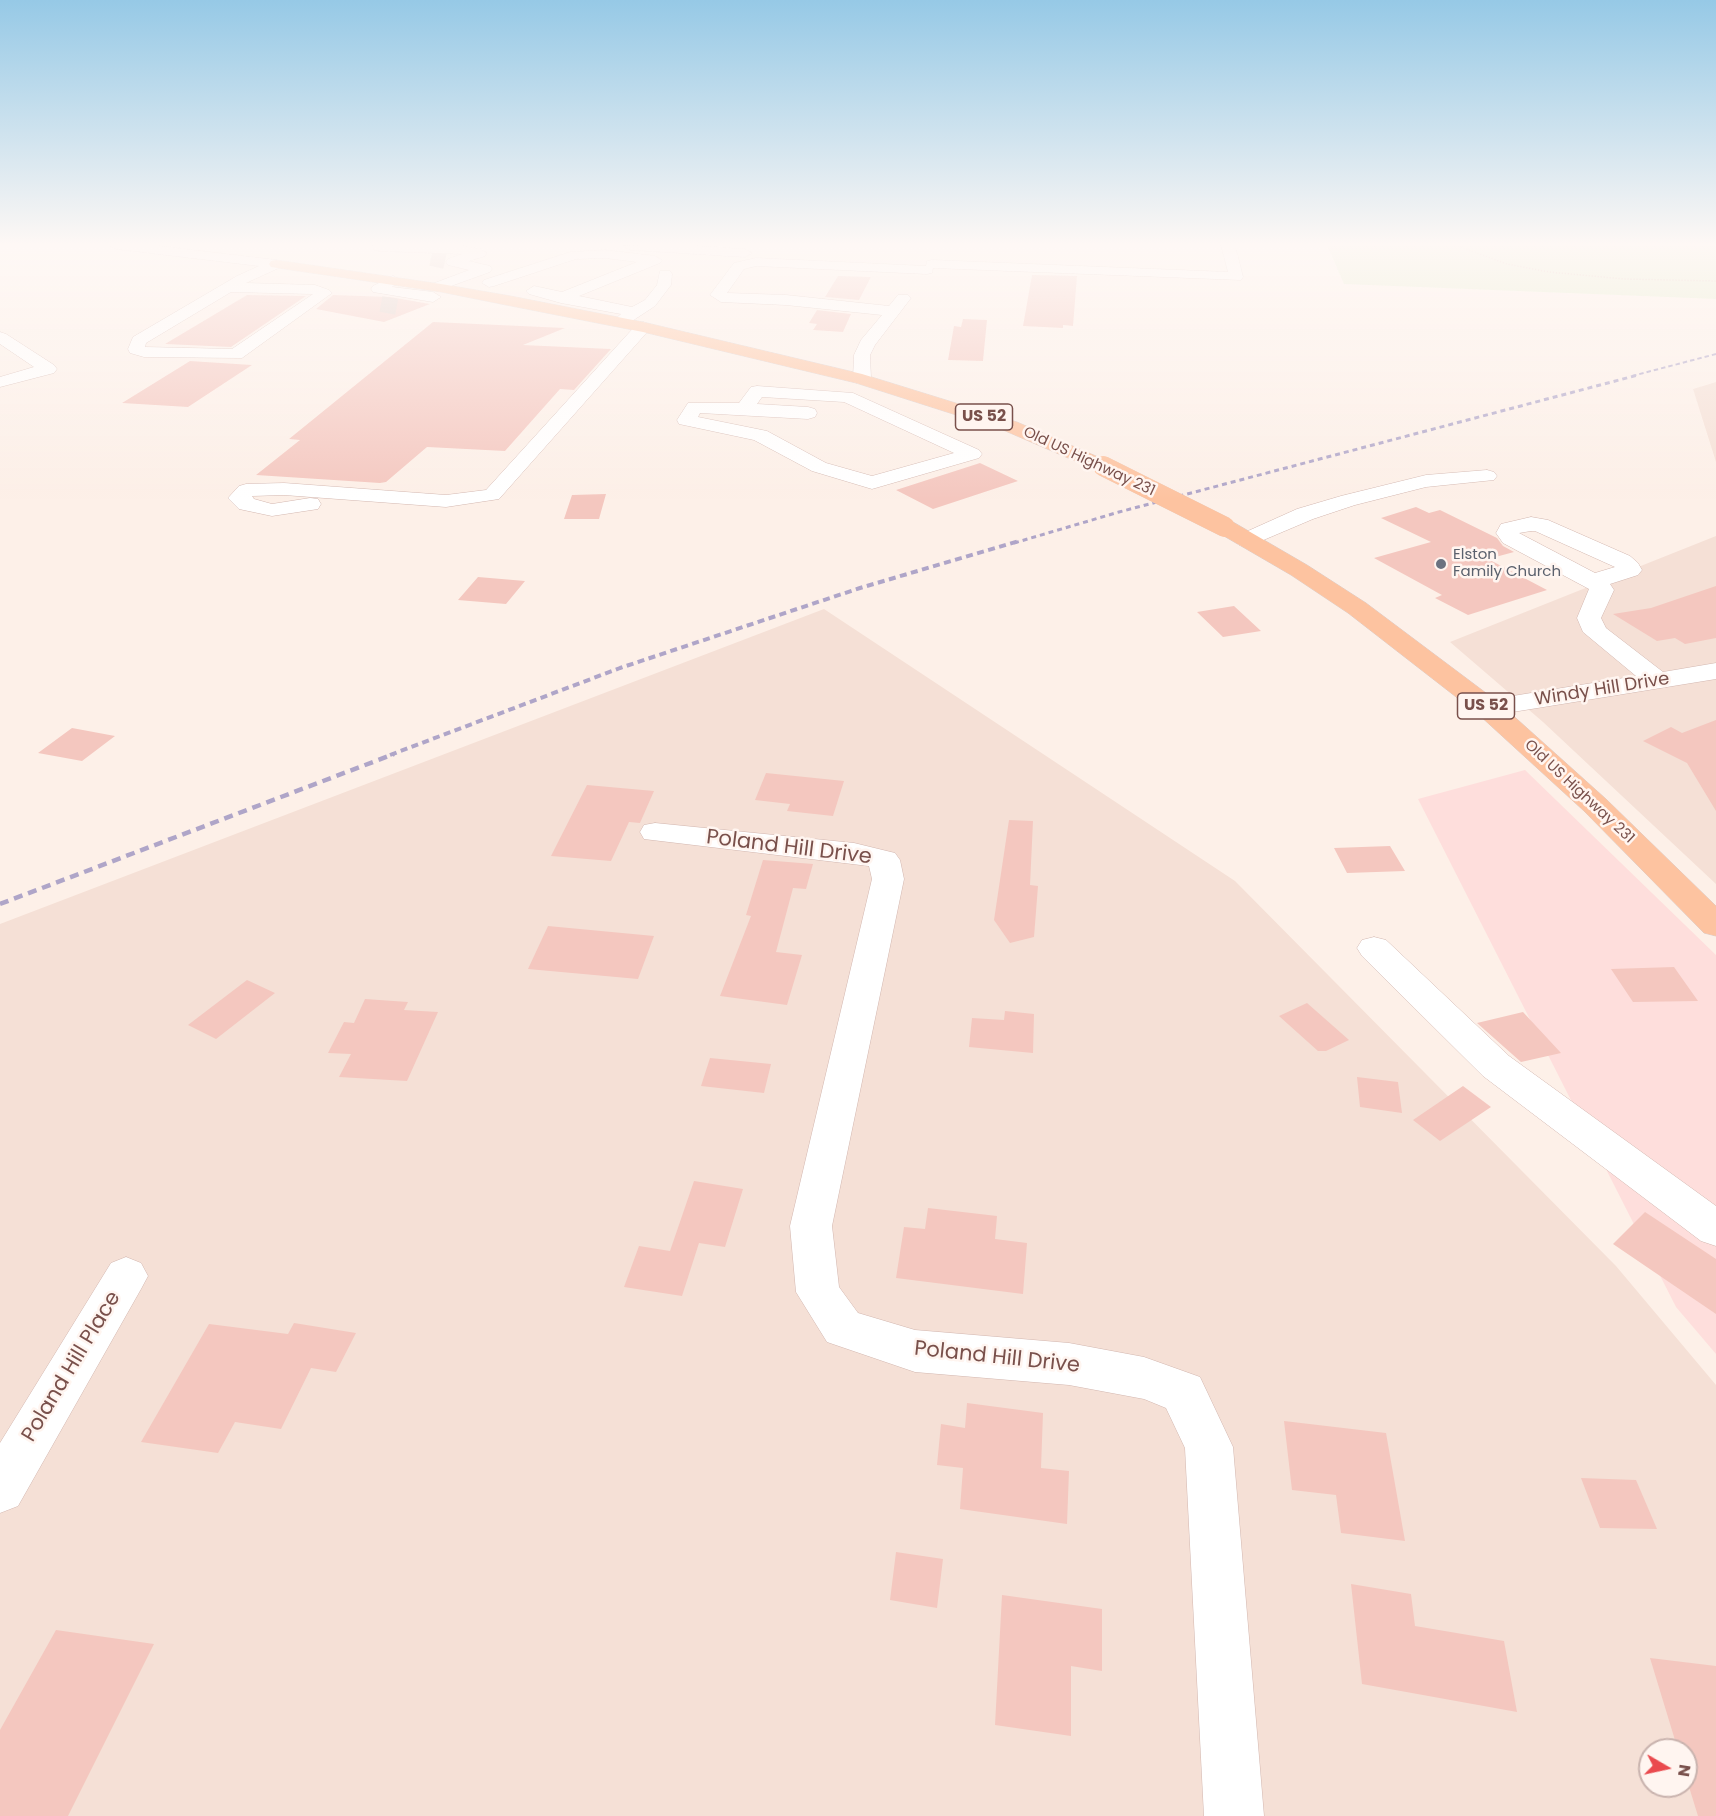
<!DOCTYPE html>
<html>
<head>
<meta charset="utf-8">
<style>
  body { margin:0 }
  #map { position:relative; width:1716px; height:1816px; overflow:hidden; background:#fdf0e8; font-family:Poppins,sans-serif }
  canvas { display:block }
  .north { position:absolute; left:1638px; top:1738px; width:60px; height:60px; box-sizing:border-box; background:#fff5f0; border:2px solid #c9b3ae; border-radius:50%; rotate:99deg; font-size:16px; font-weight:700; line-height:24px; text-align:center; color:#79504b }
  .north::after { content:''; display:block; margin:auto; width:21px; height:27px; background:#ea4a4e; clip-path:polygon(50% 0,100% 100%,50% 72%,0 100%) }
</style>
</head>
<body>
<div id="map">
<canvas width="1716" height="1816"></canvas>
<div class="north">N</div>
</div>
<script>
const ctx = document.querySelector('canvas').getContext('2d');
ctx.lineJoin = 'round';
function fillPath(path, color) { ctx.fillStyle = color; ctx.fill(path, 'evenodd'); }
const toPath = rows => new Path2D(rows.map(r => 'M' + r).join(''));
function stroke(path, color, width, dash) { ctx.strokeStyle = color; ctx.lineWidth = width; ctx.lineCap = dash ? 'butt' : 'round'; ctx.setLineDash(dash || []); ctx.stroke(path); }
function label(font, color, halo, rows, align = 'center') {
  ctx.font = font + ' Poppins,sans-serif'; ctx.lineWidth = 5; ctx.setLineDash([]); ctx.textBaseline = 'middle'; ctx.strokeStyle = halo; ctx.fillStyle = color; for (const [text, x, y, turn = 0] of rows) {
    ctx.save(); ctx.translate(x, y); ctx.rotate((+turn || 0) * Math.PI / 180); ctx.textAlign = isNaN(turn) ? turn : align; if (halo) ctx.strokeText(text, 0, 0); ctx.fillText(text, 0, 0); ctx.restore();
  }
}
fillPath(toPath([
  [1716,382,1716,462,1693,389],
  [1716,536,1716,884,1543,722,1450,642],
  [824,609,1235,881,1616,1266,1716,1385,1716,1816,0,1816,0,924],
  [1650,1750,1686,1750,1686,1786,1650,1786]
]), '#f5e0d6');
fillPath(toPath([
  [1525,770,1716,955,1716,1354,1676,1307,1418,799]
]), '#fededc');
fillPath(toPath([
  [1327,245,1716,245,1716,299,1344,284]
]), '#dfecc6');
fillPath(toPath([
  [1032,275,1077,276,1073,326,1063,325,1063,328,1023,326],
  [838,276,871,277,859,300,825,297],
  [247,295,306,296,231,347,165,344],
  [333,295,390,297,430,304,384,322,316,309],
  [817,310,851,314,843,332,813,330,817,324,809,323],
  [963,319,987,320,983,361,948,360,954,326,961,327],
  [433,322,565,328,523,345,611,349,574,390,560,389,505,451,427,447,386,482,380,483,256,475,300,440,289,439],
  [190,361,252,365,188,407,122,403],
  [980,463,1018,481,933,509,896,490],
  [606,494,599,519,564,519,572,495],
  [1416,507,1429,513,1440,510,1497,538,1503,546,1514,552,1488,559,1547,590,1468,615,1435,598,1442,595,1374,558,1431,542,1381,518],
  [478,577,525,581,506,604,458,600],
  [1716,586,1716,638,1685,644,1675,638,1657,641,1613,614,1651,608],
  [1234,606,1261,631,1223,637,1197,612],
  [1716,720,1716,811,1687,763,1643,741,1671,727,1682,733],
  [72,728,115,736,82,761,38,753],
  [766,773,844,781,833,816,787,811,790,804,755,800],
  [587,785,654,791,640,823,629,822,611,861,551,856],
  [1009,820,1033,821,1030,885,1038,886,1034,937,1010,943,994,920],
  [1390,846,1405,871,1347,873,1334,848],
  [763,860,813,864,806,889,793,888,776,952,802,955,787,1005,720,996,751,916,746,915],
  [548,926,654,936,638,979,528,969],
  [1674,967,1698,1001,1633,1002,1611,969],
  [247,980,275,993,216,1039,188,1025],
  [365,999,408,1002,404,1010,438,1012,407,1081,339,1077,351,1054,328,1053,344,1022,354,1023],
  [1307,1003,1349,1040,1326,1051,1318,1051,1279,1016],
  [1005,1011,1034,1014,1033,1053,969,1047,972,1018,1004,1020],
  [1523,1012,1561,1053,1521,1062,1477,1023],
  [710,1058,771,1064,764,1093,701,1086],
  [1357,1077,1398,1082,1402,1113,1360,1107],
  [1463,1086,1491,1107,1440,1141,1413,1120],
  [694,1181,743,1189,725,1247,699,1243,682,1296,624,1287,639,1246,670,1251],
  [928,1208,997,1216,995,1239,1027,1243,1023,1294,896,1278,904,1227,925,1229],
  [1645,1212,1716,1259,1716,1314,1613,1244],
  [294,1323,356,1333,336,1372,311,1368,281,1429,235,1422,218,1453,141,1442,209,1324,288,1334],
  [967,1403,1043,1413,1041,1468,1069,1471,1067,1524,960,1509,963,1468,937,1465,941,1424,965,1428],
  [1284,1421,1386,1433,1405,1541,1341,1533,1336,1495,1292,1490],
  [1581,1478,1636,1480,1657,1529,1600,1528],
  [896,1552,943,1559,937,1608,890,1600],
  [1351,1584,1411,1594,1415,1626,1504,1641,1517,1712,1362,1684],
  [1002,1595,1102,1609,1102,1671,1071,1666,1071,1736,995,1725],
  [56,1630,154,1644,68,1816,0,1816,0,1730],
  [1650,1658,1716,1666,1716,1816,1698,1816,1686,1777,1686,1750,1678,1750]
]), '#f4c7bf');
stroke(toPath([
  [431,258,445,261],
  [381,304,403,308]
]), '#dcc8c1', 16, [16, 8]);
const minor = toPath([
  [109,245,152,245,276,260,281,261,283,264,281,267,246,283,315,285,329,290,332,293,242,358,144,357,130,353,128,349,133,337,237,276,259,266,116,249,109,245],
  [231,292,313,294,232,349,145,347,146,343,231,292],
  [373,245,458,245,480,249,487,253,485,256,469,261,490,266,492,269,490,272,437,291,432,290,430,287,432,284,469,270,448,265,446,262,448,259,462,254,379,251,374,250,373,245],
  [684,245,745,249,752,253,745,257,630,250,623,246,684,245],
  [1221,245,1235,245,1243,277,1241,280,933,268,932,273,927,274,756,266,744,269,727,293,786,295,889,306,898,295,908,295,911,298,875,345,870,355,871,379,868,383,862,384,856,383,853,379,854,355,861,340,882,315,786,305,721,302,710,295,734,263,756,258,926,266,927,261,932,260,1228,272,1221,245],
  [605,250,655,256,662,260,660,263,579,296,632,307,645,300,657,285,660,271,670,271,672,274,671,285,655,306,626,325,614,325,612,322,621,314,561,303,529,294,526,291,534,286,562,292,637,262,605,258,576,259,494,286,489,287,482,283,484,280,570,252,605,250],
  [393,276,400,280,392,287,433,292,441,297,433,302,373,292,371,289,373,286,393,276],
  [643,322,649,324,651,327,649,330,499,499,446,507,284,495,252,496,254,499,272,504,310,498,318,499,321,504,318,509,272,516,239,509,228,498,239,486,246,484,284,483,446,495,486,490,637,324,643,322],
  [0,332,6,334,54,365,57,369,54,373,0,387,0,377,34,367,0,344,0,332],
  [757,386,853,393,979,450,982,454,979,458,872,489,812,471,754,440,679,424,677,420,688,403,739,403,751,387,757,386],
  [762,397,844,402,954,453,872,476,826,463,767,431,698,417,700,413,808,419,815,417,817,413,815,409,808,407,757,404,762,397],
  [1487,470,1494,472,1497,476,1494,480,1426,487,1355,505,1313,519,1247,547,1239,545,1236,540,1239,535,1297,509,1341,496,1426,475,1487,470],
  [1531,517,1548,520,1630,556,1638,563,1642,570,1638,575,1610,584,1614,590,1601,618,1606,628,1663,672,1716,663,1716,679,1488,716,1478,714,1474,708,1478,702,1488,700,1636,676,1583,632,1577,618,1589,589,1503,543,1496,533,1501,524,1531,517],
  [1531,531,1535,531,1615,567,1595,573,1519,533,1531,531],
  [655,823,854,843,895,853,900,860,904,879,832,1226,839,1287,858,1313,915,1330,1069,1343,1144,1357,1200,1377,1233,1447,1264,1816,1204,1816,1185,1448,1166,1408,1144,1399,1069,1385,915,1372,827,1342,796,1292,790,1226,872,879,869,866,644,839,640,832,644,825,655,823],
  [1374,937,1386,940,1509,1056,1716,1206,1716,1246,1701,1241,1483,1076,1362,956,1357,948,1362,940,1374,937],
  [126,1257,141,1263,148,1276,141,1289,18,1506,0,1513,0,1443,111,1263,126,1257]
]);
const major = toPath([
  [276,260,441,284,511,296,643,322,862,374,1017,422,1110,462,1113,466,1110,470,1103,472,1096,470,1003,430,856,383,643,332,511,306,441,292,271,267,269,264,271,261,276,260],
  [1225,520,1233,522,1307,565,1366,603,1498,702,1606,799,1716,906,1716,936,1704,933,1584,811,1478,714,1348,613,1291,575,1217,532,1214,527,1217,522,1225,520]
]);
stroke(minor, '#d3b7b0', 1);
stroke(major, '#d9cecd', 1);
stroke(toPath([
  [1455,245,1507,264,1549,272,1624,279,1716,281]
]), '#d9a9a1', 1.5, [1, 2]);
fillPath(minor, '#fff');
fillPath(major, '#fdc3a0');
stroke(toPath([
  [1632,376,1716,354]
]), '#afa5c8', 2, [4.5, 3]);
stroke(toPath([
  [1014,543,1119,512,1638,375]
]), '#afa5c8', 3, [5, 4]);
stroke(toPath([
  [390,755,620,668,860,588,1019,541]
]), '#afa5c8', 4, [7, 4.5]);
stroke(toPath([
  [0,904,394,754]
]), '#afa5c8', 4.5, [9, 6]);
const majorBridge = toPath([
  [1103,466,1225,527]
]);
stroke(majorBridge, '#d9cecd', 20, []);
stroke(majorBridge, '#fdc3a0', 20);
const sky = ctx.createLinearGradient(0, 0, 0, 499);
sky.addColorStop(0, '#96c9e6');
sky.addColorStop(0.49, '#fef8f5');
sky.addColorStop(1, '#fef8f500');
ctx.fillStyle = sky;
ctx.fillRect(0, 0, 1716, 499);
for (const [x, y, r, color] of [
  [1441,564,6,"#6b7280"]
]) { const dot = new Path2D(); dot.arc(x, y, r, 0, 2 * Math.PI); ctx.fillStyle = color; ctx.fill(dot); stroke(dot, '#fff5f0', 2); }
label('15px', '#79504b', '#fff5f0', [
  ["Old US Highway 231",1089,462,25],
  ["Old US Highway 231",1579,792,43]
]);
label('15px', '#5b616d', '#fff5f0', [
  ["Elston",1453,555],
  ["Family Church",1453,572]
], 'left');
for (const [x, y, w] of [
  [984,417,57],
  [1486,706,57]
]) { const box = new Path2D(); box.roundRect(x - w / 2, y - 13, w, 26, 4.5); ctx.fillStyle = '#fff5f0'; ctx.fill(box); stroke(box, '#79504b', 1.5); }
label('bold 16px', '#79504b', null, [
  ["US 52",984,417],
  ["US 52",1486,706]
]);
label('18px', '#79504b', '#fff5f0', [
  ["Windy Hill Drive",1602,690,-9]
]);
label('21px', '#79504b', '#fff5f0', [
  ["Poland Hill Drive",789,848,7],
  ["Poland Hill Drive",997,1358,6],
  ["Poland Hill Place",72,1367,-59]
]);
</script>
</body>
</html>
